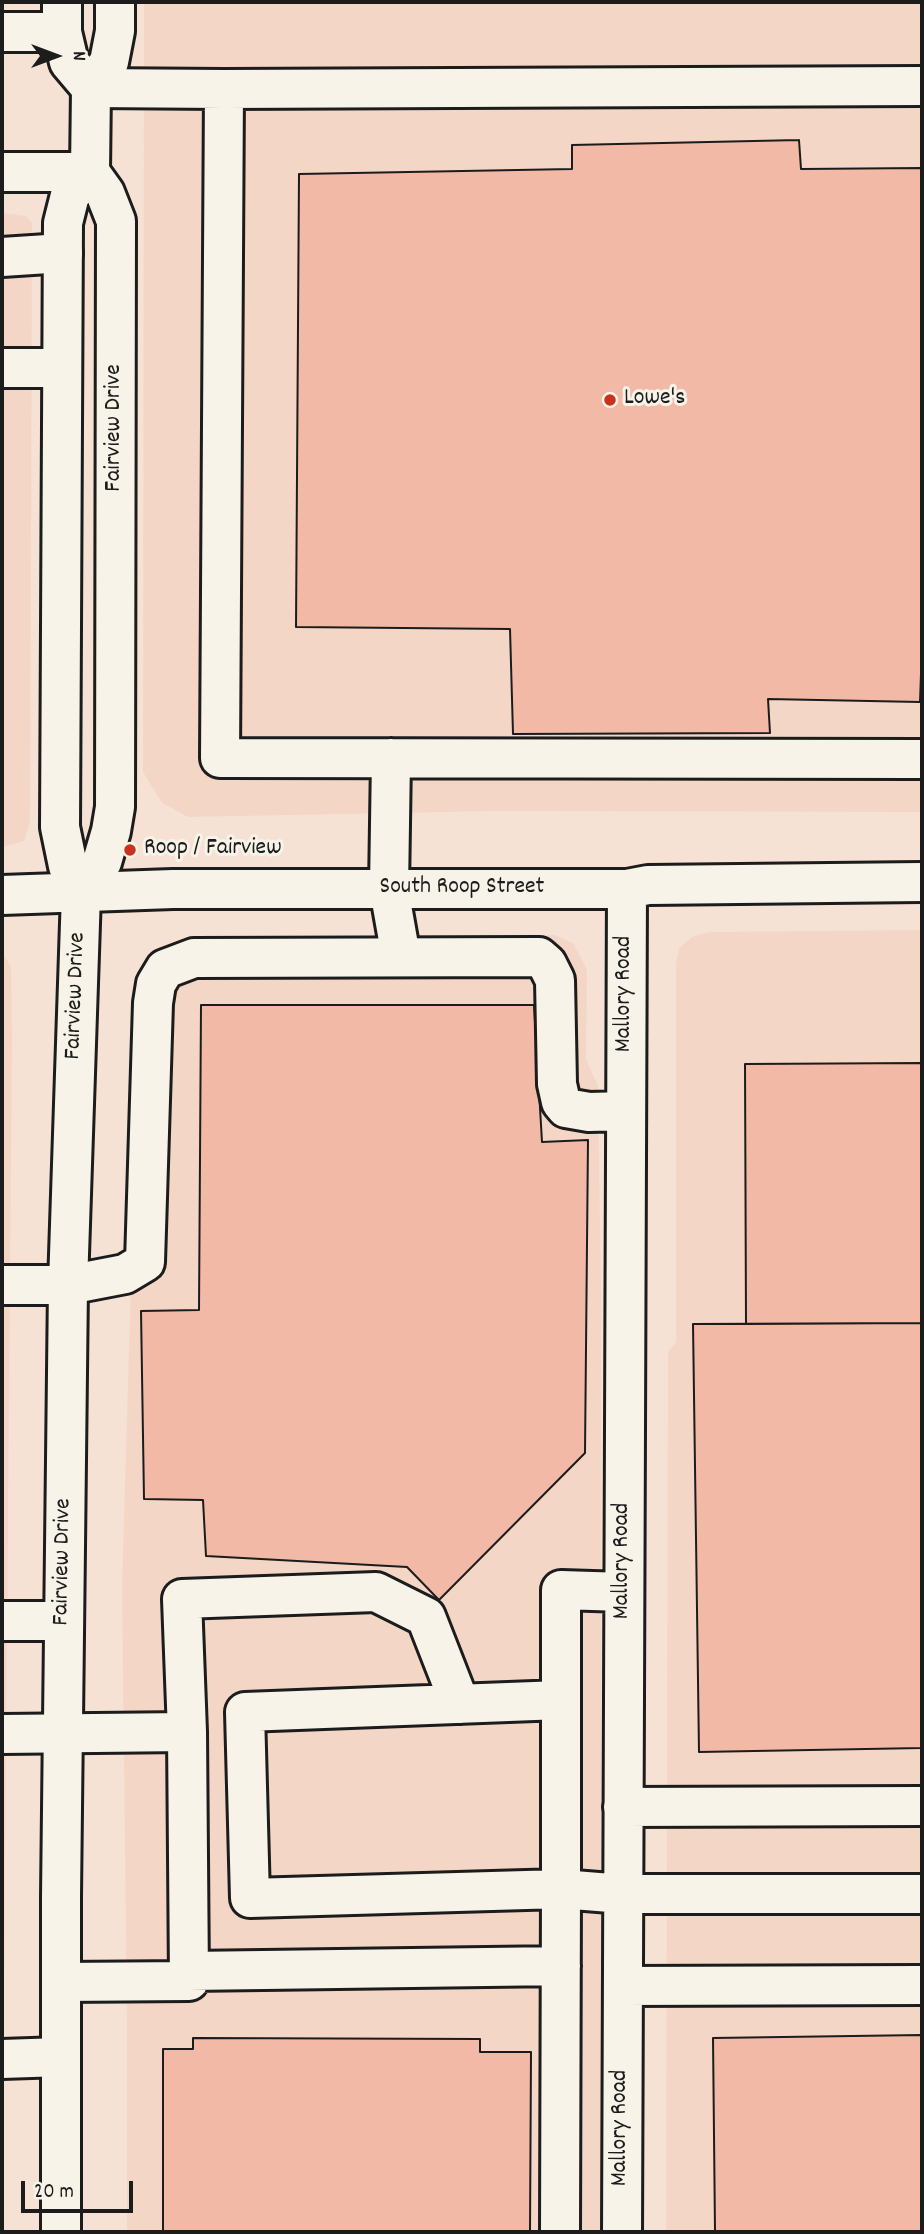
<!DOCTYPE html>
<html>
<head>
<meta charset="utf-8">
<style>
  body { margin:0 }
  #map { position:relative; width:924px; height:2234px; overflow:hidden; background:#f5e2d4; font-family:Dekko,sans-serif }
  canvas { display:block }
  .frame { position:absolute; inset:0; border:4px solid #1c1c1c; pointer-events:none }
  .north { position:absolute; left:21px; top:21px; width:70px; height:70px; -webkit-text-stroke:5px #f7f3e8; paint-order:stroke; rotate:90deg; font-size:19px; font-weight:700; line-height:28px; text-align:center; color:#1c1c1c }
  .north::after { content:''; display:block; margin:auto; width:24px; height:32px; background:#1c1c1c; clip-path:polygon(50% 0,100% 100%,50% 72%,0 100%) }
  .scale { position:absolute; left:21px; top:2181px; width:112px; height:32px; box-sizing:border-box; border:4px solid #1c1c1c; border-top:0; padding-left:9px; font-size:21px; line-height:24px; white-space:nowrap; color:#1c1c1c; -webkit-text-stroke:5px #f7f3e8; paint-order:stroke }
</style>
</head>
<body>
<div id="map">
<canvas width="924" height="2234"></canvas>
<div class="frame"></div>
<div class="north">N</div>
<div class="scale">20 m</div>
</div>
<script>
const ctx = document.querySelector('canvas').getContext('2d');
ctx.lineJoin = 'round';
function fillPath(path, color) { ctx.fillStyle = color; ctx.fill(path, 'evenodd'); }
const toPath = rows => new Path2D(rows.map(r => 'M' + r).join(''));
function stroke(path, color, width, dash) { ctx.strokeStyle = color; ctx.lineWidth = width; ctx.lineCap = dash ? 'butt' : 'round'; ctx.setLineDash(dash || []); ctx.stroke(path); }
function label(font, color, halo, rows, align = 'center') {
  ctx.font = font + ' Dekko,sans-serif'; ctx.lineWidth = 6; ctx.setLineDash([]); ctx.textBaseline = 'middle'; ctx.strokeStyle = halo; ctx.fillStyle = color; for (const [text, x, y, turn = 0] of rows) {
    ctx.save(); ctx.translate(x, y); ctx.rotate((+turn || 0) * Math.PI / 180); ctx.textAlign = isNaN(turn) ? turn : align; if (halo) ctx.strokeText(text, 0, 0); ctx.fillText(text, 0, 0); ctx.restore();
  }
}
fillPath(toPath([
  [144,2,922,2,922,812,495,811,188,817,162,803,143,772],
  [2,213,26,216,32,223,30,822,24,841,3,847,2,886],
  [922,930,922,2232,666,2232,668,1352,676,1342,676,964,679,948,692,937,708,932],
  [555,935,573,943,587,970,586,1059,598,1086,601,1296,602,2232,127,2232,127,2020,122,1586,140,980,146,962,159,947,182,940],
  [2,953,11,966,12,1041,2,2232]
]), '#f4d6c6');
const building = toPath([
  [799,140,801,169,922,168,922,646,920,702,768,699,770,733,513,734,510,629,296,627,299,174,572,169,572,145,799,140],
  [201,1005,534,1005,542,1142,588,1140,585,1453,439,1600,407,1567,206,1556,203,1500,144,1499,141,1311,199,1310,201,1005],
  [922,1063,922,1323,746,1324,745,1064,922,1063],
  [922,1323,922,1748,699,1752,693,1324,922,1323],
  [922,2035,922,2232,715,2232,713,2038,922,2035],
  [193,2038,480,2039,480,2052,531,2052,530,2232,163,2232,163,2049,193,2049,193,2038]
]);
fillPath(building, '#f1b9a6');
stroke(building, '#1c1c1c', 2);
const minor = toPath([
  [2,32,62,32],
  [91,88,224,89,922,86],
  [224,89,220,758,922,759],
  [2,172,90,172],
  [2,257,63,253],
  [2,368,61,368],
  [391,758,389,889,401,957],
  [2,895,173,889,627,889,648,885,922,882],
  [2,1285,68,1285,125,1274,145,1262,153,1003,156,984,165,969,194,958,539,957,547,964,555,980,557,1084,561,1102,566,1108,589,1112,626,1111],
  [2,1621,63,1621],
  [561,1700,245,1712,250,1898,561,1889,561,1590,624,1592],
  [187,1732,182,1599,376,1592,426,1617,460,1704],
  [2,1734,187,1732,189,1981,61,1982],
  [623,1807,922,1806],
  [189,1971,561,1966],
  [623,1986,922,1985],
  [2,2059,61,2057],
  [560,2232,561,1889,623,1894,922,1894],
  [622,2232,627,889]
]);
const major = toPath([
  [62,2,62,32,69,62,91,88],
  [81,893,102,862,111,831,115,807,116,221,105,193,90,172,91,88,109,62,115,31,115,2],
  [61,2232,61,1896,68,1285,81,893,68,866,60,827,63,223,70,195,90,172]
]);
stroke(minor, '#1c1c1c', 44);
stroke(major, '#1c1c1c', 44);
stroke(minor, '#f7f3e8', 38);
stroke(major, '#f7f3e8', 38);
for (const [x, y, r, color] of [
  [610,400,7,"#c8321e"],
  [130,850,7,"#c8321e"]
]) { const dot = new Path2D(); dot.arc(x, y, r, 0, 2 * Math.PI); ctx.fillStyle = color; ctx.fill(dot); stroke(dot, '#f7f3e8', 2.5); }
label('24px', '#1c1c1c', '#f7f3e8', [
  ["Lowe's",624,400],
  ["Roop / Fairview",144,850]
], 'left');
label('24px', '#1c1c1c', '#f7f3e8', [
  ["Fairview Drive",116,428,-90],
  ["South Roop Street",462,889],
  ["Mallory Road",626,994,-90],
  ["Fairview Drive",77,996,-88],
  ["Mallory Road",624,1561,-90],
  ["Fairview Drive",64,1562,-89],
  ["Mallory Road",622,2128,-90]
]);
</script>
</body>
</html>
